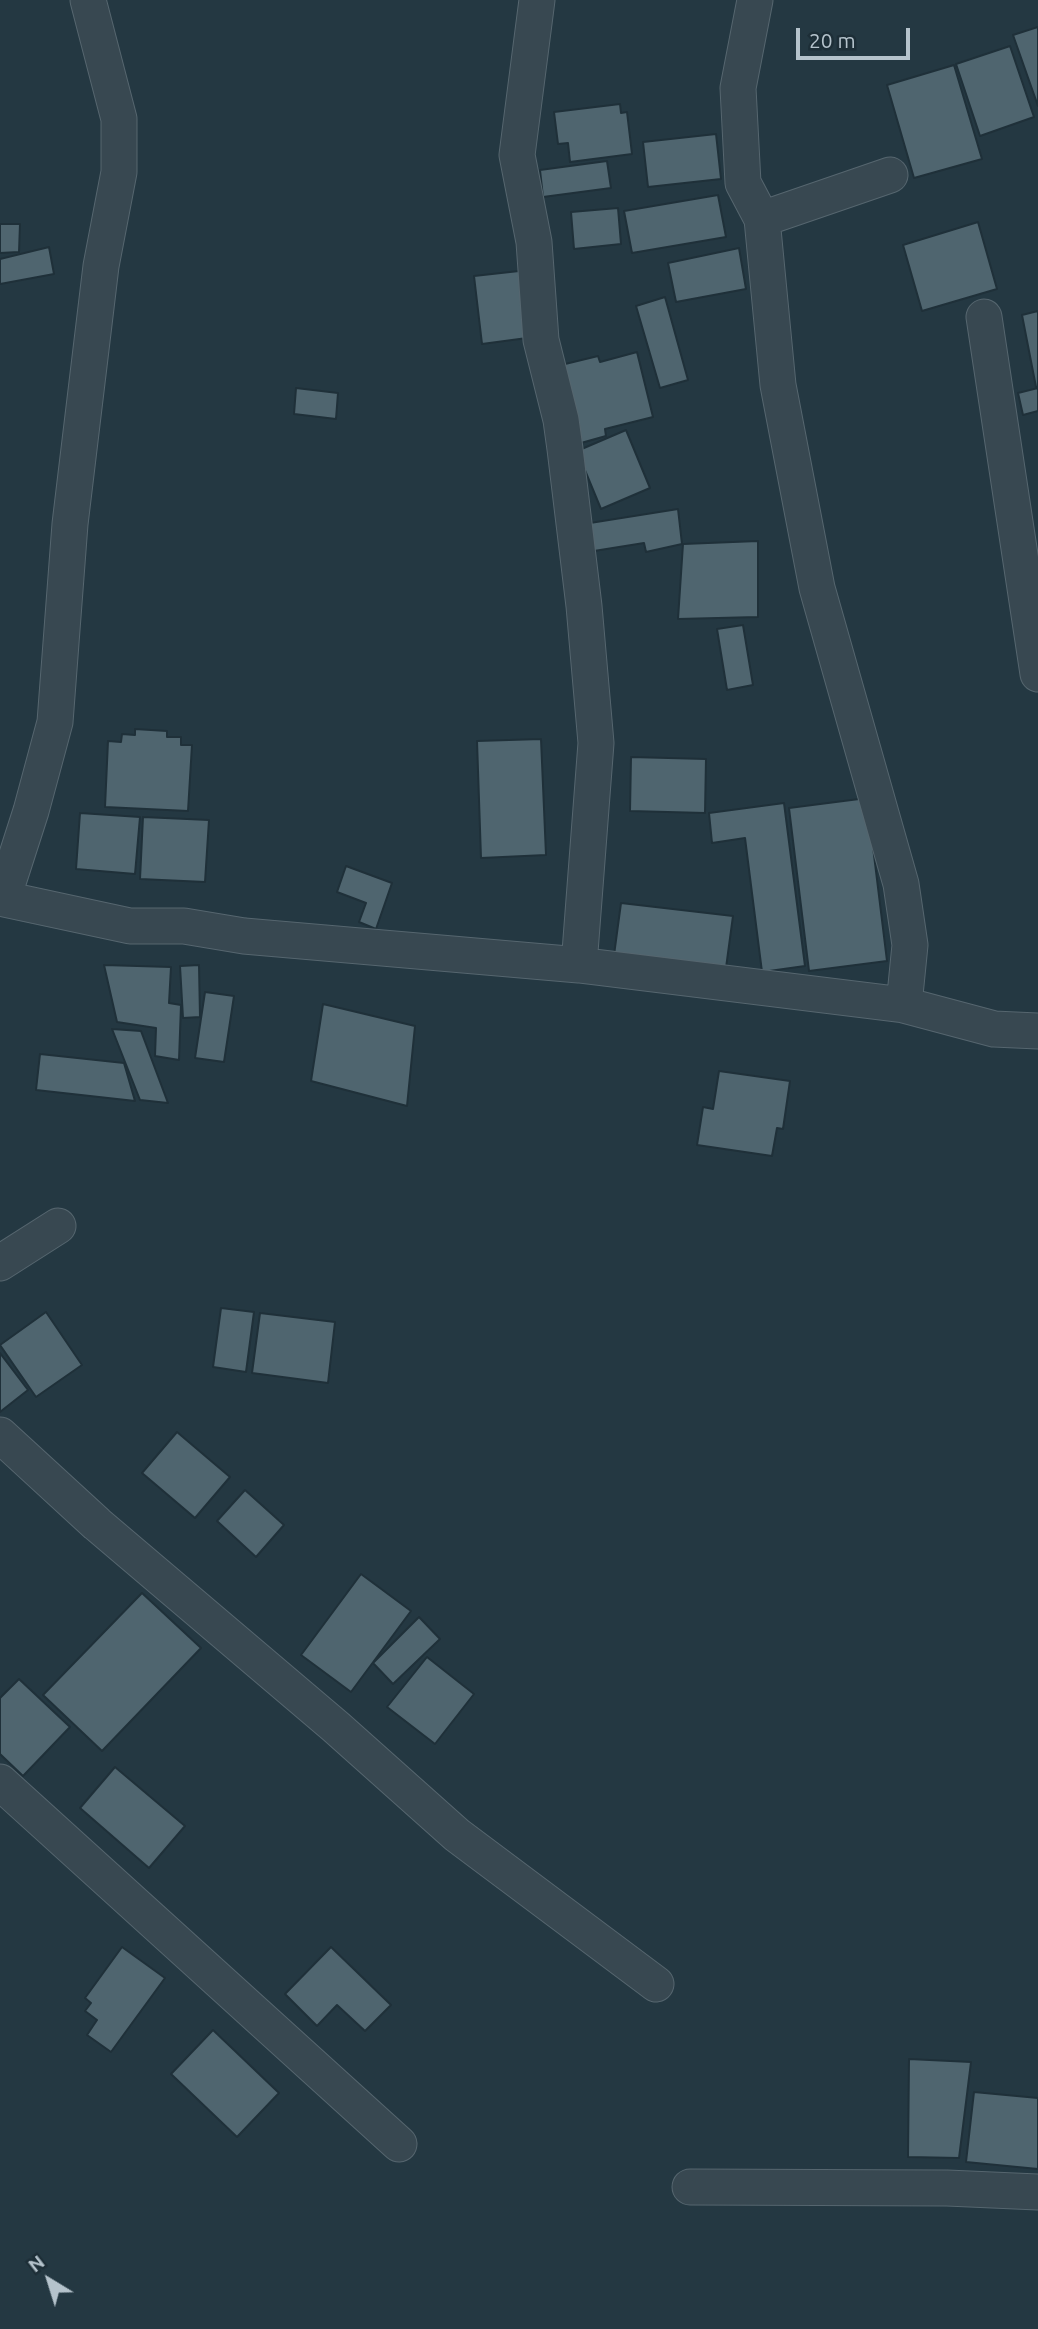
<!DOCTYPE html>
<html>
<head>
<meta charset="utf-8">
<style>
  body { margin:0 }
  #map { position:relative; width:1038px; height:2329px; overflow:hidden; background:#243842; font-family:Ubuntu,sans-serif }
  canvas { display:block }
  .north { position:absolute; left:14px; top:2245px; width:70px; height:70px; -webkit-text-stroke:5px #1d2e37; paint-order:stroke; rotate:322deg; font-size:19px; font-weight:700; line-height:28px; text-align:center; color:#b5c3cc }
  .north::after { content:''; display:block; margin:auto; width:24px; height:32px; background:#b5c3cc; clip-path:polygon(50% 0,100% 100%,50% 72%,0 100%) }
  .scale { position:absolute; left:796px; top:28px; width:114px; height:32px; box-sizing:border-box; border:4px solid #b5c3cc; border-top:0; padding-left:9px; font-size:21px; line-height:24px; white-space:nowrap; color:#b5c3cc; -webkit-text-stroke:5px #1d2e37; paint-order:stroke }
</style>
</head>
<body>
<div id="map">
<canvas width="1038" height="2329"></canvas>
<div class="north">N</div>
<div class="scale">20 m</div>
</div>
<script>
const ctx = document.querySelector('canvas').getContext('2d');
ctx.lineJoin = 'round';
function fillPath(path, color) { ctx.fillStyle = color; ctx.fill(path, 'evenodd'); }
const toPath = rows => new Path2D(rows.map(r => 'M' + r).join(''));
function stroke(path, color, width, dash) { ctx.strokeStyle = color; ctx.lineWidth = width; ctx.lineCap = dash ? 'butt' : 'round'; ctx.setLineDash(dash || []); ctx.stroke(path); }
const building = toPath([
  [1038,27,1038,106,1013,35,1038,27],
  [1010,46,1034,117,980,136,956,64,1010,46],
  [954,65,982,159,914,178,887,85,954,65],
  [620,104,621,113,627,112,632,154,570,162,568,143,558,144,554,112,620,104],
  [716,134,721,179,648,187,643,142,716,134],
  [607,161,611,188,543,197,540,170,607,161],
  [718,195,726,237,632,253,624,211,718,195],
  [618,208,621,244,574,249,571,212,618,208],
  [978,222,997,289,922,311,903,245,978,222],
  [0,224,20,224,19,252,0,253,0,224],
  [49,247,54,274,0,284,0,259,49,247],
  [739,248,746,289,676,302,668,263,739,248],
  [519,271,527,338,482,344,474,276,519,271],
  [665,297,688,380,660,388,636,306,665,297],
  [1038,311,1038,387,1036,387,1022,315,1038,311],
  [637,352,653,417,605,429,606,436,581,443,561,365,598,356,600,362,637,352],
  [296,388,338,393,336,419,294,414,296,388],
  [1038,388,1038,411,1023,415,1018,393,1038,388],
  [626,430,650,488,601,509,577,451,626,430],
  [678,509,682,544,646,552,644,543,594,551,590,523,678,509],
  [758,541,758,617,678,619,683,544,758,541],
  [743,625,753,685,727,690,717,629,743,625],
  [135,729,167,731,167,737,181,737,181,745,192,745,188,811,105,807,108,741,121,742,122,734,135,735,135,729],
  [541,739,546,855,481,858,477,741,541,739],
  [631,757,706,759,705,813,630,811,631,757],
  [867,798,887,961,809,971,789,808,867,798],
  [784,803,805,966,762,972,745,838,712,843,709,813,784,803],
  [80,813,140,817,135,874,76,869,80,813],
  [143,817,209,820,205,882,140,879,143,817],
  [346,866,392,883,376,929,359,922,366,903,337,892,346,866],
  [621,903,733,916,726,968,614,955,621,903],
  [104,965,171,967,169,1003,181,1005,179,1060,155,1056,156,1028,117,1022,104,965],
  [199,965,200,1017,183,1018,180,966,199,965],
  [205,992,234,996,224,1062,195,1058,205,992],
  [323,1004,415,1026,407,1106,311,1081,323,1004],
  [112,1029,141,1031,168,1103,140,1100,112,1029],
  [40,1054,124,1063,135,1101,36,1090,40,1054],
  [719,1071,790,1081,783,1129,777,1128,772,1156,697,1145,703,1107,713,1109,719,1071],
  [221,1308,254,1312,246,1372,213,1367,221,1308],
  [46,1312,82,1365,36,1397,0,1345,46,1312],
  [260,1313,335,1322,328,1383,252,1373,260,1313],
  [0,1353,28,1390,0,1412,0,1353],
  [177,1432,230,1477,195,1518,142,1473,177,1432],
  [245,1490,284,1525,256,1557,217,1521,245,1490],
  [361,1574,411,1611,351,1692,301,1655,361,1574],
  [142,1593,201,1648,102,1751,43,1695,142,1593],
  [419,1617,440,1639,393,1684,373,1663,419,1617],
  [427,1657,474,1694,435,1744,387,1707,427,1657],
  [19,1679,70,1727,23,1776,0,1754,0,1698,19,1679],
  [115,1767,185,1826,149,1868,80,1808,115,1767],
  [122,1947,165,1978,111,2052,87,2035,97,2020,85,2011,91,2003,85,1998,122,1947],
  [331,1947,391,2005,365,2031,337,2005,317,2026,285,1994,331,1947],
  [213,2030,279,2093,237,2137,171,2074,213,2030],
  [909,2059,971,2062,959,2158,908,2157,909,2059],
  [974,2092,1038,2098,1038,2169,966,2162,974,2092]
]);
fillPath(building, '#4f656f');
stroke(building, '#1f3039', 2);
const street = toPath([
  [537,0,517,155,534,242,541,340,561,420,565,449,584,606,596,743,579,965],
  [755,0,738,88,743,183,762,219,778,385,817,588,901,884,910,945,904,1005],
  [762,219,890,175],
  [984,317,1038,674],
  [0,898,130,926,184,926,244,936,579,965,904,1005,994,1029,1038,1031],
  [3,898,31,811,55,722,70,524,101,266,119,172,119,119,88,0],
  [0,1263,58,1226],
  [0,1435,97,1524,336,1727,457,1835,656,1984],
  [0,1782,399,2144],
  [690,2187,947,2188,1038,2192]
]);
stroke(street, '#56666f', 37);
stroke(street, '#384851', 35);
</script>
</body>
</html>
